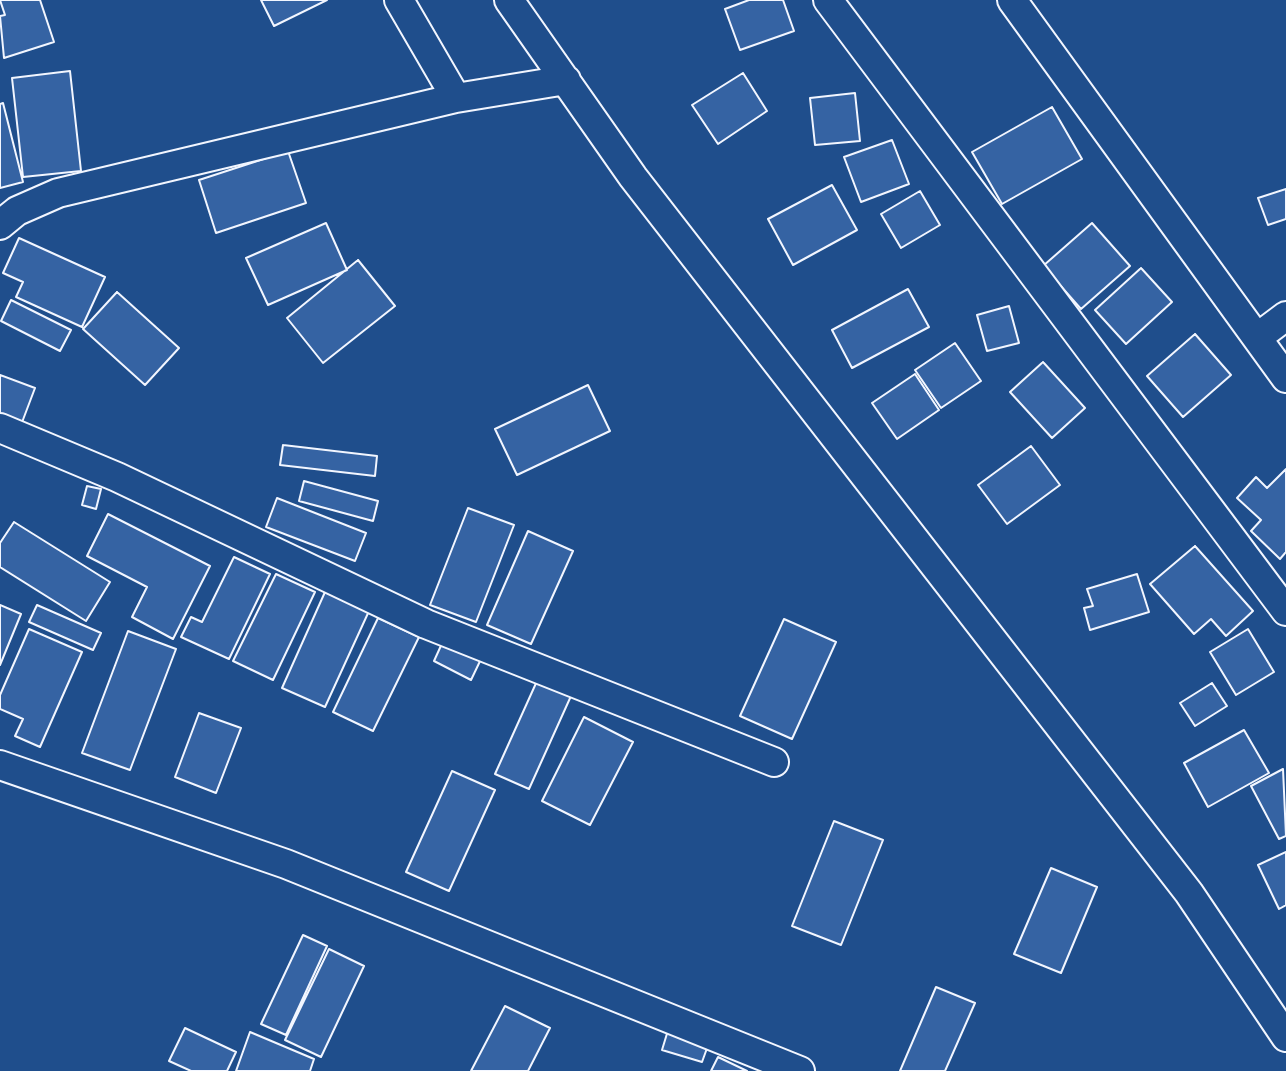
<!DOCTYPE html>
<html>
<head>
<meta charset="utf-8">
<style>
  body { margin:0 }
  canvas { display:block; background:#1f4e8c }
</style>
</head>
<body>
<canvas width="1286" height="1071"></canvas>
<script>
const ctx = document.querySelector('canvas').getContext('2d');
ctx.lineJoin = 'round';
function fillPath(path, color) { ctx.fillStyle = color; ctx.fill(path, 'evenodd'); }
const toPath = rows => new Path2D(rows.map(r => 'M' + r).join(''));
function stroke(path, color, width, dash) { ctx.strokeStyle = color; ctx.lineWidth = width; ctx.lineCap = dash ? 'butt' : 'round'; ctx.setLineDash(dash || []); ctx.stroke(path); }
const building = toPath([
  [0,0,40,0,54,42,4,58,0,16,5,15,0,0],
  [261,0,327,0,274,26,261,0],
  [749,0,783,0,794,31,740,50,725,9,749,0],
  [70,71,81,171,23,177,12,78,70,71],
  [743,73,767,111,718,144,692,105,743,73],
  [855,93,860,141,815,145,810,98,855,93],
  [3,103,23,182,0,188,0,104,3,103],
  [1052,107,1082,159,1002,204,972,152,1052,107],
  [892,140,909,184,861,202,844,157,892,140],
  [288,151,306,203,216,233,199,180,288,151],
  [832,185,857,230,793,265,768,219,832,185],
  [1286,189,1286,219,1268,225,1258,198,1286,189],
  [920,191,940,225,901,248,881,214,920,191],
  [326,223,347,270,268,305,246,258,326,223],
  [1092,223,1130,266,1081,309,1043,266,1092,223],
  [19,238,105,277,82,327,16,297,23,282,3,273,19,238],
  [358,260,395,306,323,363,287,318,358,260],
  [1141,268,1172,302,1126,344,1095,310,1141,268],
  [908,289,929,327,852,368,832,330,908,289],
  [117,292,179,348,145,385,83,329,117,292],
  [11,300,71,330,60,351,1,321,11,300],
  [1009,306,1019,343,987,351,977,315,1009,306],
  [1195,334,1231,375,1183,417,1147,376,1195,334],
  [955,343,981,381,941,408,915,370,955,343],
  [1043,362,1085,408,1052,438,1010,392,1043,362],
  [915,374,939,410,897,439,872,403,915,374],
  [0,375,35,388,21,425,0,417,0,375],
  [588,385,610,431,517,475,495,429,588,385],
  [283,445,377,456,375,476,280,465,283,445],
  [1031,446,1060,485,1007,524,978,485,1031,446],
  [1286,469,1286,552,1280,559,1251,531,1261,520,1237,498,1256,477,1267,488,1286,469],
  [304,481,378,501,373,521,299,501,304,481],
  [87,486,101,489,96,509,82,505,87,486],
  [277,498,366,533,355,561,266,527,277,498],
  [468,508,514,525,476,622,430,605,468,508],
  [108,514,210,566,173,639,132,617,147,587,87,556,108,514],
  [14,522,110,582,86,621,0,567,0,543,14,522],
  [528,531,573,551,531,644,487,625,528,531],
  [1195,546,1253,611,1226,636,1211,619,1194,634,1150,584,1195,546],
  [234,557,270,574,229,659,181,637,191,617,202,622,234,557],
  [276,574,315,592,273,680,233,661,276,574],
  [1137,574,1149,612,1090,630,1084,608,1093,606,1087,589,1137,574],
  [325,592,369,611,325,707,282,688,325,592],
  [0,605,21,614,0,665,0,605],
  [37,605,101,633,93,650,29,622,37,605],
  [378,618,419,637,373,731,333,712,378,618],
  [784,619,836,642,792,739,740,716,784,619],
  [29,629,82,652,40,747,15,736,23,719,0,709,0,695,29,629],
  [1248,629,1274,672,1236,695,1210,652,1248,629],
  [128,631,176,649,130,770,82,753,128,631],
  [444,639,482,657,471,680,434,661,444,639],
  [537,681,571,696,529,789,495,774,537,681],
  [1212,683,1227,706,1195,726,1180,703,1212,683],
  [199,713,241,728,216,793,175,777,199,713],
  [584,717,633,742,590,825,542,801,584,717],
  [1244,730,1269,773,1208,807,1184,763,1244,730],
  [1283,769,1286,836,1279,839,1251,786,1283,769],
  [452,771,495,790,449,891,406,872,452,771],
  [834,821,883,840,841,945,792,926,834,821],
  [1286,852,1286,905,1279,909,1258,865,1286,852],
  [1051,868,1097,887,1061,973,1014,954,1051,868],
  [303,935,327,946,286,1035,261,1024,303,935],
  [329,949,364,966,321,1057,285,1040,329,949],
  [936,987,975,1003,945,1071,900,1071,936,987],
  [505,1006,550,1028,528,1071,471,1071,505,1006],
  [669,1027,710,1040,702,1062,662,1050,669,1027],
  [185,1028,236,1052,227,1071,191,1071,169,1061,185,1028],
  [250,1032,314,1059,310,1071,236,1071,250,1032],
  [718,1057,747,1071,711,1071,718,1057]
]);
fillPath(building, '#3563a3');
stroke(building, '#f2f6ff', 2);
const minor = toPath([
  [399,0,456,98],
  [509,0,633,177,1189,893,1286,1037],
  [828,0,1286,611],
  [1012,0,1286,378],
  [0,225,17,211,58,193,456,98,566,80],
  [1258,337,1286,316],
  [0,428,117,477,426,624,774,762],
  [0,765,286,864,800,1071]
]);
stroke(minor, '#f2f6ff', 32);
stroke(minor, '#1f4e8c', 28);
</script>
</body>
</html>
